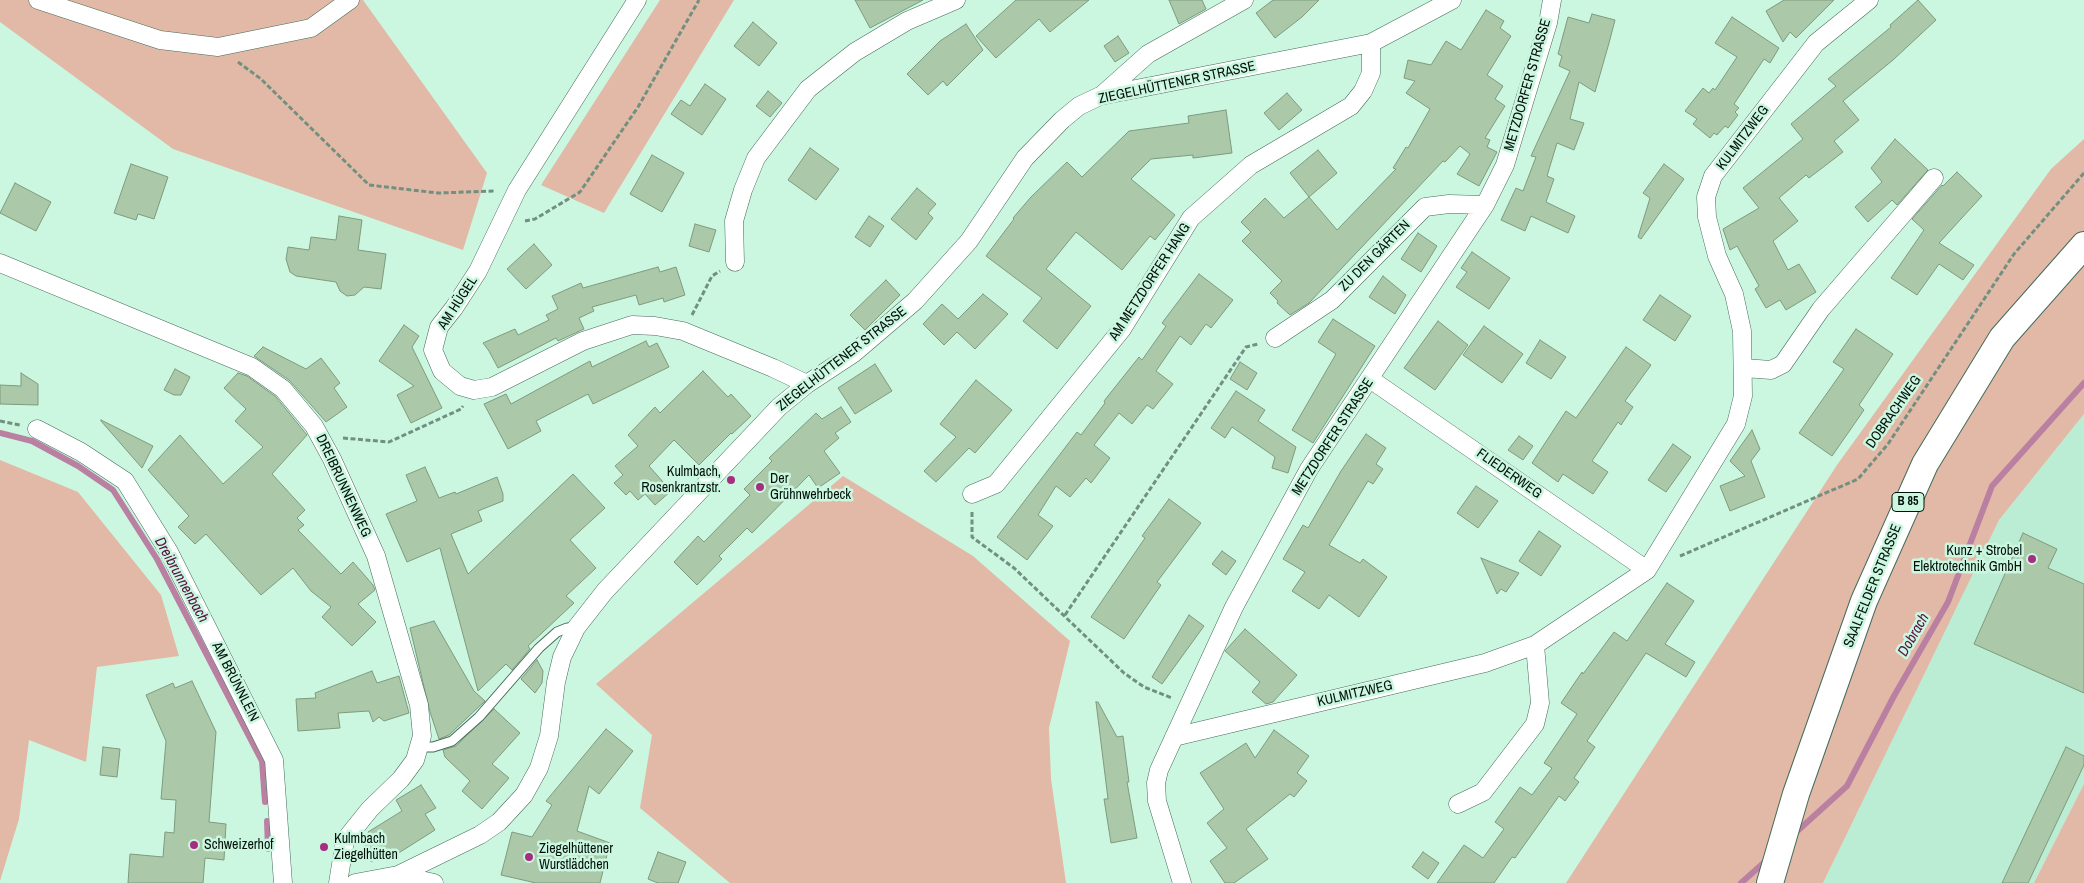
<!DOCTYPE html>
<html>
<head>
<meta charset="utf-8">
<style>
  body { margin:0 }
  canvas { display:block; background:#cbf7e1 }
</style>
</head>
<body>
<canvas width="2084" height="883"></canvas>
<script>
const ctx = document.querySelector('canvas').getContext('2d');
ctx.lineJoin = 'round';
function fillPath(path, color) { ctx.fillStyle = color; ctx.fill(path, 'evenodd'); }
const toPath = rows => new Path2D(rows.map(r => 'M' + r).join(''));
function stroke(path, color, width, dash) { ctx.strokeStyle = color; ctx.lineWidth = width; ctx.lineCap = dash ? 'butt' : 'round'; ctx.setLineDash(dash || []); ctx.stroke(path); }
function label(font, color, halo, rows, align = 'center') {
  ctx.font = font + ' "Archivo Narrow",sans-serif'; ctx.lineWidth = 5; ctx.setLineDash([]); ctx.textBaseline = 'middle'; ctx.strokeStyle = halo; ctx.fillStyle = color; for (const [text, x, y, turn = 0] of rows) {
    ctx.save(); ctx.translate(x, y); ctx.rotate((+turn || 0) * Math.PI / 180); ctx.textAlign = isNaN(turn) ? turn : align; if (halo) ctx.strokeText(text, 0, 0); ctx.fillText(text, 0, 0); ctx.restore();
  }
}
fillPath(toPath([
  [2084,414,2084,784,2034,883,1823,883,1999,520]
]), '#baedd4');
fillPath(toPath([
  [0,0,363,0,487,173,463,250,173,149,0,22],
  [660,0,734,0,604,213,541,185],
  [2084,139,2084,414,1999,520,1823,883,1566,883,1837,465,2051,169],
  [0,460,78,492,161,595,179,656,97,667,86,762,29,740,19,819,0,881],
  [843,476,973,556,1070,641,1049,728,1051,779,1066,883,730,883,640,808,652,735,596,684],
  [2084,784,2084,883,2034,883]
]), '#e2b8a6');
stroke(toPath([
  [0,433,32,441,78,466,113,490,157,559,262,761,265,802],
  [267,821,268,849],
  [1793,835,1847,786,1894,696,1948,602,1992,486,2084,383],
  [1741,883,1768,859]
]), '#ba80a2', 6);
const building = toPath([
  [855,0,923,0,870,28,855,0],
  [1016,0,1089,0,1050,32,1039,19,996,58,976,36,1016,0],
  [1169,0,1202,0,1206,9,1179,24,1169,0],
  [1273,0,1319,0,1302,17,1275,38,1256,13,1273,0],
  [1784,0,1834,0,1796,38,1790,32,1783,42,1766,11,1784,0],
  [1918,0,1936,20,1893,60,1843,101,1859,120,1834,141,1843,152,1809,178,1806,175,1779,198,1798,221,1773,241,1788,270,1799,264,1816,292,1786,310,1780,300,1766,308,1755,289,1759,286,1737,246,1730,250,1723,229,1759,208,1743,188,1803,139,1791,124,1836,86,1828,79,1891,27,1890,25,1918,0],
  [1486,10,1504,21,1500,28,1511,36,1487,75,1503,86,1495,99,1505,106,1485,138,1490,140,1487,147,1497,152,1479,186,1457,174,1470,154,1460,146,1445,162,1443,161,1309,303,1290,315,1277,303,1278,301,1270,293,1282,281,1242,241,1251,232,1241,222,1265,198,1284,218,1309,197,1337,230,1396,169,1393,168,1406,147,1408,148,1430,109,1406,93,1415,81,1404,78,1408,60,1431,65,1446,41,1461,50,1486,10],
  [1592,14,1615,20,1609,43,1595,92,1579,82,1570,119,1584,123,1574,150,1557,143,1547,176,1554,179,1546,202,1575,216,1568,233,1531,216,1525,231,1501,220,1516,188,1523,191,1536,157,1531,156,1570,71,1559,66,1562,56,1558,54,1568,17,1589,23,1592,14],
  [1732,17,1779,48,1770,63,1764,59,1734,104,1739,108,1735,112,1738,115,1728,128,1725,126,1717,135,1714,133,1710,138,1693,124,1697,119,1685,111,1703,88,1709,93,1713,88,1715,90,1737,57,1715,43,1732,17],
  [753,22,777,43,759,66,734,46,753,22],
  [966,24,983,50,947,86,943,81,928,95,907,74,940,41,966,24],
  [1118,36,1129,53,1115,62,1104,46,1118,36],
  [705,84,726,99,702,135,671,114,681,100,690,106,705,84],
  [768,91,782,103,770,117,756,106,768,91],
  [1287,93,1302,110,1279,130,1264,113,1287,93],
  [1226,110,1232,153,1193,158,1193,155,1151,159,1131,179,1175,215,1155,240,1150,236,1122,270,1076,232,1046,269,1091,306,1057,349,1023,321,1042,298,986,256,1014,219,1013,218,1031,197,1067,162,1082,177,1129,131,1189,123,1188,116,1226,110],
  [1895,139,1928,170,1897,205,1892,200,1868,222,1855,207,1882,182,1871,168,1895,139],
  [810,148,839,169,816,200,788,180,810,148],
  [1318,150,1337,173,1309,197,1290,173,1318,150],
  [652,155,684,173,662,212,630,194,652,155],
  [131,164,168,177,154,219,138,214,136,220,114,213,131,164],
  [1664,164,1684,179,1641,239,1638,237,1650,198,1643,193,1664,164],
  [1957,172,1982,196,1939,243,1974,265,1963,280,1939,264,1917,295,1891,278,1924,230,1912,219,1942,185,1943,186,1957,172],
  [15,183,51,202,36,231,0,213,15,183],
  [917,188,936,204,928,213,933,218,916,240,891,219,917,188],
  [339,216,362,220,358,250,386,254,381,289,364,287,355,295,347,296,340,291,336,282,296,276,290,272,286,259,288,247,309,250,311,237,336,240,339,216],
  [869,216,884,226,870,247,855,237,869,216],
  [695,224,716,230,709,252,689,246,695,224],
  [1418,233,1437,246,1421,272,1401,259,1418,233],
  [534,244,552,265,526,289,507,269,534,244],
  [1472,252,1510,278,1489,309,1456,287,1467,272,1461,268,1472,252],
  [658,267,660,272,676,267,685,295,664,302,663,298,639,305,636,295,592,307,594,311,579,318,584,329,558,341,556,338,498,368,489,351,483,343,515,329,518,335,549,320,546,315,558,309,552,296,581,283,583,288,658,267],
  [1199,274,1233,300,1211,328,1206,324,1191,345,1180,336,1156,371,1173,384,1153,409,1147,405,1132,424,1119,413,1094,445,1110,458,1091,483,1086,478,1070,497,1056,486,1038,515,1053,526,1027,560,997,537,1077,432,1081,435,1105,403,1104,401,1139,357,1142,360,1166,326,1162,323,1199,274],
  [1383,276,1406,295,1395,314,1369,297,1383,276],
  [886,280,900,295,865,330,850,315,886,280],
  [983,294,1008,314,975,349,957,332,944,345,923,324,942,304,958,319,983,294],
  [1660,295,1691,316,1675,341,1643,320,1660,295],
  [1333,319,1375,346,1313,443,1292,430,1336,354,1318,342,1333,319],
  [1438,321,1468,345,1435,390,1404,368,1438,321],
  [404,325,419,336,412,347,442,408,411,423,397,395,414,386,379,361,404,325],
  [1484,326,1523,354,1502,383,1463,355,1484,326],
  [1856,329,1893,354,1859,405,1864,410,1832,456,1799,433,1844,369,1833,362,1856,329],
  [1540,340,1566,357,1551,379,1526,363,1540,340],
  [646,341,649,347,657,343,669,367,593,404,588,394,536,421,541,431,508,449,484,404,506,394,511,404,590,361,592,367,646,341],
  [263,347,306,369,321,358,340,383,334,388,347,407,326,422,289,380,254,356,263,347],
  [1626,347,1651,365,1625,401,1633,407,1621,425,1618,422,1592,461,1608,472,1593,494,1563,474,1558,482,1532,463,1566,411,1576,418,1626,347],
  [1240,362,1257,373,1247,390,1230,379,1240,362],
  [875,364,892,391,855,414,838,388,875,364],
  [175,369,190,377,181,395,174,395,164,390,175,369],
  [703,371,728,397,731,394,751,416,732,434,731,433,699,465,674,440,649,466,671,491,655,505,645,494,638,500,630,491,626,495,614,483,623,475,615,466,638,446,628,435,655,407,660,413,703,371],
  [21,373,38,384,38,405,0,404,0,385,21,386,21,373],
  [238,373,247,376,276,397,307,435,272,474,305,510,297,518,304,525,298,530,341,574,353,562,373,585,375,590,358,604,376,622,352,646,322,617,331,607,311,591,293,568,261,595,206,534,195,544,178,527,189,516,148,470,180,435,223,484,263,447,235,421,246,409,224,388,238,373],
  [976,380,1012,410,975,453,969,448,936,482,924,471,956,437,940,424,976,380],
  [1236,391,1265,410,1258,421,1296,447,1288,473,1272,468,1275,457,1232,427,1225,438,1211,428,1236,391],
  [841,407,851,422,835,433,839,438,824,451,840,473,818,488,809,475,752,533,747,528,719,556,722,559,697,585,674,562,698,536,704,542,750,495,744,489,772,461,769,458,816,413,822,419,841,407],
  [101,420,153,446,142,468,101,421,101,420],
  [1752,430,1760,449,1751,461,1765,497,1730,511,1720,486,1745,476,1730,461,1752,430],
  [1366,434,1386,448,1376,464,1383,469,1373,484,1368,481,1329,545,1360,563,1363,559,1387,577,1359,617,1329,595,1319,609,1292,591,1305,572,1283,559,1303,525,1308,528,1341,471,1366,434],
  [1519,436,1533,446,1523,460,1508,450,1519,436],
  [1673,444,1691,457,1666,492,1648,480,1673,444],
  [425,467,439,498,455,492,456,494,497,477,503,494,503,501,478,511,482,521,451,534,468,574,573,474,605,508,570,540,596,568,566,596,574,603,528,646,530,649,512,670,506,664,478,691,440,548,407,562,386,514,417,501,406,475,425,467],
  [1476,486,1498,501,1478,528,1457,513,1476,486],
  [1169,499,1201,523,1157,582,1161,585,1124,639,1091,617,1145,538,1142,536,1169,499],
  [1539,531,1561,546,1541,576,1519,561,1539,531],
  [2023,533,2057,549,2048,568,2084,584,2084,693,1974,644,2023,533],
  [1222,551,1236,561,1226,575,1212,564,1222,551],
  [1481,558,1519,573,1506,592,1501,589,1497,594,1481,558],
  [1667,583,1694,601,1665,644,1695,662,1686,677,1646,653,1587,741,1595,747,1574,778,1579,782,1565,801,1559,796,1515,858,1512,857,1494,883,1437,883,1464,845,1483,858,1504,829,1495,822,1520,787,1532,795,1552,768,1544,763,1577,714,1561,703,1582,672,1583,674,1614,632,1627,641,1667,583],
  [1189,615,1204,626,1162,684,1152,677,1189,615],
  [434,621,474,691,485,701,449,735,439,739,430,712,410,628,434,621],
  [1245,629,1297,675,1273,702,1266,704,1252,692,1260,682,1225,651,1245,629],
  [537,660,543,671,542,683,535,693,521,679,537,660],
  [372,671,377,683,399,676,409,713,384,721,379,717,373,722,369,711,338,713,340,728,298,731,296,699,316,698,315,693,372,671],
  [192,681,216,732,209,822,226,824,224,860,205,858,203,883,128,883,130,854,163,857,165,832,174,833,176,800,161,799,166,741,146,695,173,683,175,688,192,681],
  [1096,702,1098,702,1117,737,1123,736,1129,782,1127,782,1137,838,1111,843,1104,799,1108,799,1096,702],
  [494,709,520,733,492,764,509,778,482,809,462,791,470,781,445,757,443,750,456,746,494,709],
  [606,729,633,751,599,794,589,786,577,831,610,843,600,883,536,883,501,875,512,832,532,837,552,805,546,801,606,729],
  [1274,730,1309,756,1297,773,1307,781,1294,797,1290,794,1246,829,1268,859,1234,883,1225,883,1210,861,1227,848,1207,823,1224,809,1200,773,1246,743,1255,758,1274,730],
  [103,747,120,749,117,777,100,775,103,747],
  [2066,747,2084,756,2084,765,2028,883,2002,883,2066,747],
  [421,785,436,808,425,814,435,830,386,861,383,855,371,862,363,847,374,841,368,832,402,811,396,800,421,785],
  [658,852,686,862,678,883,658,883,648,879,658,852],
  [1423,852,1439,863,1428,879,1412,867,1423,852]
]);
fillPath(building, '#abc8a9');
stroke(building, '#7e9b7d', 1);
const service = toPath([
  [420,747,433,747,452,741,479,717,539,648,557,632,567,628,576,628]
]);
const minor = toPath([
  [38,0,160,40,218,47,311,28,350,0],
  [637,0,517,190,478,271,454,308,439,327,433,350,442,371,460,386,474,390,492,387,583,341,632,325,655,326,683,331,773,368,807,384],
  [1102,95,1148,54,1244,0],
  [735,262,734,221,743,190,756,158,808,89,855,52,907,21,956,0],
  [0,263,252,367,283,389,314,426,332,459,376,556,419,705,422,736,415,760,401,779,370,809,345,840,338,883],
  [1275,338,1332,300,1425,207,1449,204,1485,205],
  [1744,368,1771,370,1783,364,1821,309,1934,178],
  [1370,379,1647,570],
  [37,429,81,452,125,481,169,552,274,760,283,883],
  [972,494,996,484,1122,329,1191,218,1251,165,1351,106,1363,91,1371,73,1371,43],
  [1174,737,1485,663,1535,645,1647,570,1736,424,1743,396,1742,331,1734,294,1717,256,1707,217,1706,197,1713,176,1816,43,1869,0],
  [1458,804,1483,792,1535,724,1540,703,1535,645],
  [398,875,434,883],
  [355,883,398,875,480,835,499,822,524,795,539,768,549,736,556,682,562,657,576,628,605,591,779,407,807,384,854,353,915,301,969,241,1025,158,1062,120,1079,106,1100,96,1371,43,1452,0],
  [1182,883,1157,801,1156,783,1159,770,1234,607,1309,469,1485,205,1505,165,1548,23,1552,0]
]);
const primary = toPath([
  [1770,883,1796,794,1864,601,1925,464,2002,338,2084,245]
]);
stroke(service, '#446c59', 11);
stroke(minor, '#446c59', 19);
stroke(primary, '#446c59', 28);
stroke(toPath([
  [238,62,261,79,369,185,438,193,496,191],
  [525,221,535,219,580,192,638,107,699,0],
  [692,315,712,276,720,271],
  [0,421,20,425],
  [343,438,389,442,461,409,463,406],
  [972,512,972,537,1014,568,1124,673,1144,687,1172,698],
  [1680,556,1858,479,1888,444,2014,254,2084,173],
  [1065,615,1246,347,1258,344]
]), '#719080', 3, [5, 2.5]);
stroke(service, '#fff', 9);
stroke(minor, '#fff', 18);
stroke(primary, '#fff', 26);
for (const [x, y, r, color] of [
  [731,480,5,"#a72d80"],
  [760,487,5,"#a72d80"],
  [2032,559,5,"#a72d80"],
  [194,845,5,"#a72d80"],
  [324,847,5,"#a72d80"],
  [529,857,5,"#a72d80"]
]) { const dot = new Path2D(); dot.arc(x, y, r, 0, 2 * Math.PI); ctx.fillStyle = color; ctx.fill(dot); stroke(dot, '#cbf7e1', 2); }
for (const [x, y, w] of [
  [1908,502,32]
]) { const box = new Path2D(); box.roundRect(x - w / 2, y - 9.5, w, 19, 4); ctx.fillStyle = '#cbf7e1'; ctx.fill(box); stroke(box, '#021009', 1); }
label('bold 12px', '#021009', null, [
  ["B 85",1908,502]
]);
label('14px', '#021009', '#cbf7e1', [
  ["ZIEGELHÜTTENER STRASSE",1177,83,-12],
  ["METZDORFER STRASSE",1528,85,-74],
  ["KULMITZWEG",1743,138,-53],
  ["ZU DEN GÄRTEN",1375,256,-45],
  ["AM METZDORFER HANG",1150,282,-57],
  ["AM HÜGEL",458,303,-57],
  ["ZIEGELHÜTTENER STRASSE",842,359,-38],
  ["DOBRACHWEG",1894,412,-55],
  ["METZDORFER STRASSE",1333,437,-57],
  ["FLIEDERWEG",1509,474,35],
  ["DREIBRUNNENWEG",343,486,65],
  ["SAALFELDER STRASSE",1873,586,-68],
  ["AM BRÜNNLEIN",235,682,63],
  ["KULMITZWEG",1355,694,-13]
]);
label('14px', '#021009', '#cbf7e1', [
  ["Kulmbach,",721,472,"right"],
  ["Rosenkrantzstr.",721,488,"right"],
  ["Der",770,479],
  ["Grühnwehrbeck",770,495],
  ["Kunz + Strobel",2022,551,"right"],
  ["Elektrotechnik GmbH",2022,567,"right"],
  ["Kulmbach",334,839],
  ["Ziegelhütten",334,855],
  ["Schweizerhof",204,845],
  ["Ziegelhüttener",539,849],
  ["Wurstlädchen",539,865]
], 'left');
label('italic 15px', '#581342', '#cbf7e1', [
  ["Dreibrunnenbach",181,580,61],
  ["Dobrach",1914,635,-60]
]);
</script>
</body>
</html>
